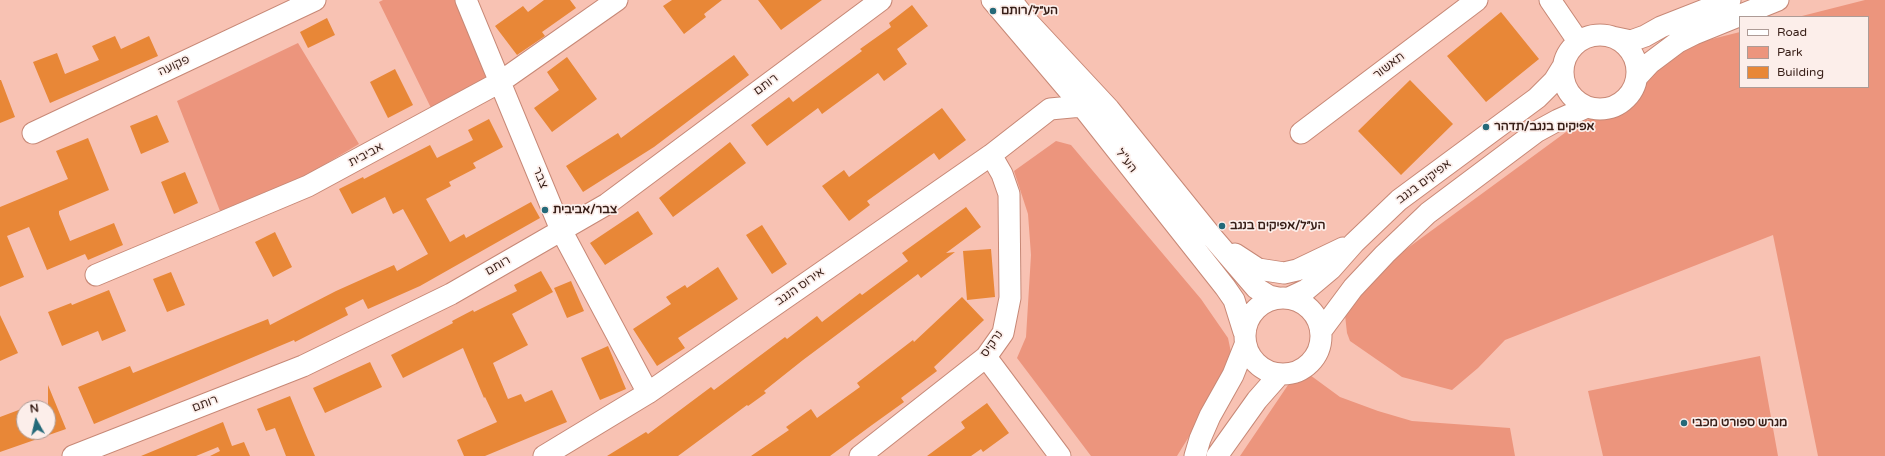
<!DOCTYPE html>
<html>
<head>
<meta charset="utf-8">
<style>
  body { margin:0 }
  #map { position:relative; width:1885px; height:456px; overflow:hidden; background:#f8c2b3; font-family:"Varela Round",sans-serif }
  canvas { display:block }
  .legend { position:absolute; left:1739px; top:16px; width:130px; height:72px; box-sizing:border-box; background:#fceeea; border:1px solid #ad9b96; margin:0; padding:5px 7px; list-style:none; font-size:12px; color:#371e17 }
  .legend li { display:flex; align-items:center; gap:8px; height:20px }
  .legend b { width:20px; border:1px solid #ad9b96 }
  .north { position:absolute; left:16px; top:400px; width:40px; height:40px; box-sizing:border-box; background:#fceeea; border:1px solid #ad9b96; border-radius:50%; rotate:352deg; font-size:11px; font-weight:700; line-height:16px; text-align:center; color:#371e17 }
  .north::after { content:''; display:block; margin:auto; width:14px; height:18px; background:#246979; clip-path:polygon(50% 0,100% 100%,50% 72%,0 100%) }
</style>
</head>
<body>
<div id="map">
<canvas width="1885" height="456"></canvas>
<ul class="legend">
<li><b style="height:5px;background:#fff"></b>Road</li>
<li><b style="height:11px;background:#ec957d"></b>Park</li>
<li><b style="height:11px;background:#e88737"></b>Building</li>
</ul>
<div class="north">N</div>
</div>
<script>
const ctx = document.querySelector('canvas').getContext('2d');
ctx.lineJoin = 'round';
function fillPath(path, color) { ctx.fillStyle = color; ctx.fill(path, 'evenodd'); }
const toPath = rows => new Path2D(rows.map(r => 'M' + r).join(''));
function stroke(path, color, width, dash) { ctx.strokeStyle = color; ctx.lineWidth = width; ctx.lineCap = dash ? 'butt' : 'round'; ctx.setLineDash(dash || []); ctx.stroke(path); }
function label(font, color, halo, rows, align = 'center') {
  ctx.font = font + ' "Varela Round","Noto Sans Hebrew",sans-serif'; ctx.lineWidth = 3.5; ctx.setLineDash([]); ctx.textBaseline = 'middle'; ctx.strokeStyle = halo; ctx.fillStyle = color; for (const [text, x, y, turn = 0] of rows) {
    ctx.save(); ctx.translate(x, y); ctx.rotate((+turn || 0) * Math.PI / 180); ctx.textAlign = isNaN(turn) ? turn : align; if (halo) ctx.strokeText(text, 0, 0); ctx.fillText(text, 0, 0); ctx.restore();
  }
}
fillPath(toPath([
  [383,0,456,0,488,79,432,110,379,2],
  [1865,0,1885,0,1885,456,1818,456,1773,235,1505,340,1478,368,1452,390,1402,377,1350,341,1347,333,1345,315,1390,261,1577,124,1586,120,1617,113,1629,107,1639,97,1647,80,1684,46,1740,32,1740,87,1868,87,1868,17,1798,17],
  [298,43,359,144,307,175,220,211,177,101],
  [1056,141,1071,145,1201,299,1228,338,1233,362,1221,385,1177,456,1091,456,1017,358,1026,337,1031,255,1028,214,1014,171],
  [1760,356,1778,456,1603,456,1588,391],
  [1310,375,1340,397,1378,411,1412,421,1510,428,1515,456,1240,456,1288,385]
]), '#ec957d');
fillPath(toPath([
  [544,0,570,0,576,8,542,32,545,36,517,55,495,26,523,6,528,12],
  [672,0,722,0,704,14,706,17,684,34,663,6],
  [758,0,822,0,781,30],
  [912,5,928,26,897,49,907,64,884,81,878,73,822,114,818,108,767,146,751,125,789,97,793,102,862,51,860,49,891,27,889,23],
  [1501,12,1539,59,1486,102,1447,56],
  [327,18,335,35,308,48,300,32],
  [115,36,121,49,149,36,158,56,50,103,33,62,57,53,65,74,99,60,92,46],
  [734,55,749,75,654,147,583,192,566,166,618,133,621,138],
  [567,57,597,99,552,132,534,108,559,90,547,72],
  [395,69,413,105,388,118,370,82],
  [0,80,1,80,15,117,0,123],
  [1410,80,1453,124,1401,175,1358,131],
  [942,108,966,140,939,160,934,153,867,201,870,205,849,221,822,186,844,170,849,177],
  [157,115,169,142,141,154,130,126],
  [489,119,503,147,473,163,476,168,449,182,451,186,426,199,450,242,464,234,466,238,531,202,540,218,420,286,368,309,363,299,345,308,348,315,295,342,294,340,94,424,78,387,130,366,133,373,268,319,270,325,336,291,394,265,397,271,428,254,403,209,393,214,385,197,352,214,339,189,363,177,364,179,430,145,437,158,473,140,468,130],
  [88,138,109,190,59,211,59,214,70,241,114,223,123,245,88,260,85,254,47,270,29,227,7,236,24,277,0,287,0,207,68,179,56,151],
  [730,142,746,163,673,217,659,198],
  [185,172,198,203,174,214,161,182],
  [966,207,981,227,946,253,955,252,921,278,918,274,803,360,764,391,766,393,748,406,747,405,678,456,607,456,646,432,648,434,711,387,714,390,785,337,787,339,817,316,822,322,860,293,862,295,908,261,902,253],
  [638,211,653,234,605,265,590,243],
  [762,225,787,264,772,274,746,235],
  [275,232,292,267,273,277,255,242],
  [991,249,995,297,967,300,963,251],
  [718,267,738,299,678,338,685,348,657,366,633,329,671,304,666,297,685,285,687,288],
  [541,271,553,292,512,314,528,345,493,363,508,399,521,394,525,402,552,390,567,422,485,456,464,456,457,440,497,422,485,397,484,398,463,348,403,378,391,355,453,323,452,321,473,310,474,312,517,291,514,285],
  [171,272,185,305,167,312,153,279],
  [571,281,584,311,567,318,554,288],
  [109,290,126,331,102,341,98,331,62,346,48,312,71,303,72,305],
  [962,297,984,320,934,367,937,371,901,398,904,402,872,425,830,456,751,456,789,430,786,427,811,409,817,418,860,387,857,383,913,340,914,342],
  [0,315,18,353,0,361],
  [608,346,626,389,600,400,581,358],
  [370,362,382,387,325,413,313,388],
  [48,385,66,429,0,452,0,417,24,408,24,432,48,432],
  [290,396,306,435,315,456,286,456,275,428,266,431,257,409],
  [987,403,1009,433,983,452,981,449,971,456,927,456,965,428,961,422],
  [223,422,232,446,244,442,250,456,210,456,220,451,218,447,196,456,141,456]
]), '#e88737');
const minor = toPath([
  [466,0,561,230,648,393],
  [992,0,1082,106,1225,287,1234,300,1244,332],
  [1011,0,1028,22,1109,109,1213,238,1256,288,1269,296,1278,298],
  [1550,0,1578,41],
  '1563 72a37 37 0 1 1 74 0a37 37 0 1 1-74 0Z',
  [1612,37,1631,41,1645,36,1661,27,1730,0],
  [1637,77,1650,63,1678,42,1694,34,1778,0],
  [33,133,315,0],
  [1301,133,1477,0],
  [1235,254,1258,269,1284,273,1297,270,1343,248],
  [96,275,308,186,500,82,617,0],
  '1245 336a38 38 0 1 1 76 0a38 38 0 1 1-76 0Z',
  [1289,298,1306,290,1331,269,1354,243,1399,200,1537,98,1554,81,1562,68],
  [1321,331,1353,288,1385,254,1428,213,1536,132,1558,120,1587,107],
  [986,357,1060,456],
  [73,456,303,366,451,294,607,204,881,0],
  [544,456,648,393,991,155,1050,109,1082,106],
  [860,456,986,357,1003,333,1010,298,1009,194,1002,174,991,155],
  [1195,456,1200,439,1210,416,1233,375,1245,345],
  [1217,456,1257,400,1279,375]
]);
stroke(minor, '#c78876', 23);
stroke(minor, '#fff', 21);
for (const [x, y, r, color] of [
  [993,11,4,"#246979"],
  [1486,127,4,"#246979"],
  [545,210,4,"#246979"],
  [1222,226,4,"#246979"],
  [1684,423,4,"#246979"]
]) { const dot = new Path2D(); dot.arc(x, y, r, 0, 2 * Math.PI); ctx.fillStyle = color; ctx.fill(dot); stroke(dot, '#fceeea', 1.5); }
label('bold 12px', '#371e17', '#fceeea', [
  ["הע״ל/רותם",1001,11],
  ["אפיקים בנגב/תדהר",1494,127],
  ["צבר/אביבית",553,210],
  ["הע״ל/אפיקים בנגב",1230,226],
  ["מגרש ספורט מכבי",1692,423]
], 'left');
label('12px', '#371e17', '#fceeea', [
  ["פקועה",174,66,-25],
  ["תאשור",1389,66,-37],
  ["רותם",766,85,-37],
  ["אביבית",366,155,-28],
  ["הע\"ל",1126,161,52],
  ["צבר",540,178,68],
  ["אפיקים בנגב",1424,182,-37],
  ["רותם",498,266,-30],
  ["אירוס הנגב",800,287,-35],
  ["נרקיס",992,344,-55],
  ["רותם",205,404,-21]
]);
</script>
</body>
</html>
